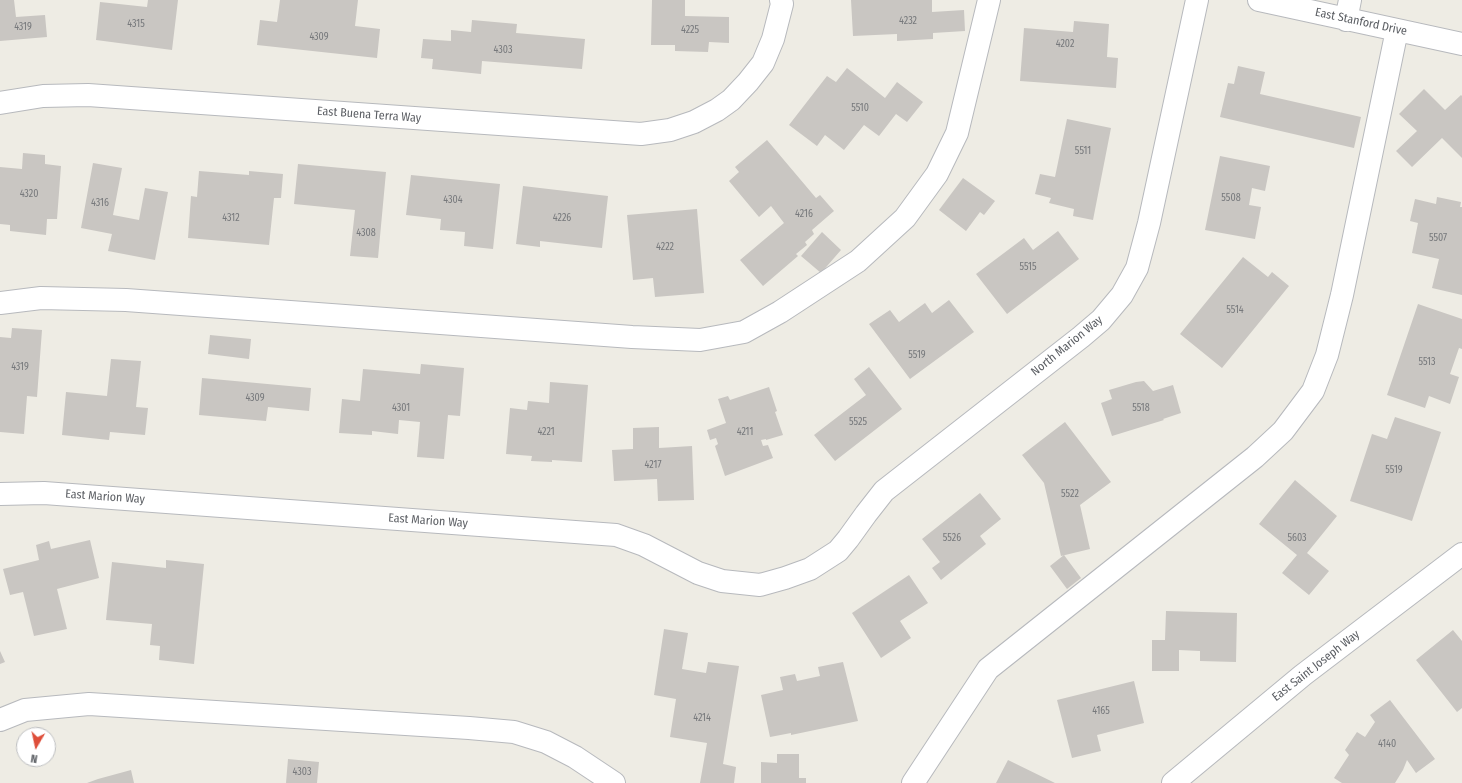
<!DOCTYPE html>
<html>
<head>
<meta charset="utf-8">
<style>
  body { margin:0 }
  #map { position:relative; width:1462px; height:783px; overflow:hidden; background:#eeece4; font-family:"Fira Sans Condensed",sans-serif }
  canvas { display:block }
  .north { position:absolute; left:16px; top:727px; width:40px; height:40px; box-sizing:border-box; background:#fff; border:1px solid #bebfc1; border-radius:50%; rotate:189deg; font-size:11px; font-weight:700; line-height:16px; text-align:center; color:#5c5f64 }
  .north::after { content:''; display:block; margin:auto; width:14px; height:18px; background:#de4e3a; clip-path:polygon(50% 0,100% 100%,50% 72%,0 100%) }
</style>
</head>
<body>
<div id="map">
<canvas width="1462" height="783"></canvas>
<div class="north">N</div>
</div>
<script>
const ctx = document.querySelector('canvas').getContext('2d');
ctx.lineJoin = 'round';
function fillPath(path, color) { ctx.fillStyle = color; ctx.fill(path, 'evenodd'); }
const toPath = rows => new Path2D(rows.map(r => 'M' + r).join(''));
function stroke(path, color, width, dash) { ctx.strokeStyle = color; ctx.lineWidth = width; ctx.lineCap = dash ? 'butt' : 'round'; ctx.setLineDash(dash || []); ctx.stroke(path); }
function label(font, color, halo, rows, align = 'center') {
  ctx.font = font + ' "Fira Sans Condensed",sans-serif'; ctx.lineWidth = 3; ctx.setLineDash([]); ctx.textBaseline = 'middle'; ctx.strokeStyle = halo; ctx.fillStyle = color; for (const [text, x, y, turn = 0] of rows) {
    ctx.save(); ctx.translate(x, y); ctx.rotate((+turn || 0) * Math.PI / 180); ctx.textAlign = isNaN(turn) ? turn : align; if (halo) ctx.strokeText(text, 0, 0); ctx.fillText(text, 0, 0); ctx.restore();
  }
}
fillPath(toPath([
  [0,0,14,0,16,17,45,15,47,37,0,41],
  [148,0,178,0,172,50,96,40,100,2,147,7],
  [280,0,358,0,355,26,380,29,377,58,257,45,260,20,277,22],
  [652,0,685,0,685,16,729,17,729,43,709,42,708,52,675,51,675,45,651,45],
  [851,0,932,0,932,12,964,10,965,31,933,33,933,39,897,41,897,34,853,36],
  [472,20,517,24,516,33,585,39,582,69,482,61,481,74,432,69,433,59,421,58,423,39,451,41,451,30,471,32],
  [1074,21,1109,24,1107,57,1118,58,1116,88,1020,81,1024,28,1073,32],
  [1238,66,1265,72,1260,94,1361,117,1354,148,1220,117,1228,83,1234,84],
  [847,68,885,98,897,82,923,102,907,122,896,114,879,136,864,125,844,150,825,135,817,146,789,125,827,76,836,82],
  [1424,89,1445,110,1461,95,1462,96,1462,158,1442,138,1412,167,1396,151,1417,131,1399,114],
  [1067,119,1111,128,1093,220,1073,216,1074,209,1049,203,1051,198,1035,194,1040,174,1055,177],
  [767,140,816,198,820,195,834,211,812,230,814,234,805,242,807,245,796,254,798,256,763,286,740,260,784,223,771,206,759,217,729,181,739,172,735,167],
  [23,153,45,155,45,164,61,166,57,219,47,219,46,235,10,231,10,225,0,224,0,167,22,169],
  [1220,156,1270,166,1265,191,1252,188,1249,205,1261,207,1255,239,1205,230],
  [93,163,122,168,113,215,139,220,145,188,168,192,155,260,108,251,112,234,81,228],
  [298,164,386,172,378,258,350,256,355,210,294,204],
  [199,171,249,175,249,171,283,174,281,198,274,198,269,245,188,238,191,196,197,197],
  [411,175,500,184,493,249,464,246,465,232,440,230,441,219,406,215],
  [963,178,995,201,984,215,980,212,966,231,939,210],
  [523,186,608,196,602,248,540,241,540,247,516,244],
  [1437,197,1461,202,1460,207,1462,207,1462,295,1432,288,1439,259,1412,253,1418,223,1410,221,1415,199,1436,204],
  [697,209,704,293,655,297,653,278,633,280,627,215],
  [1058,231,1079,259,1007,314,976,274,1024,238,1033,250],
  [822,232,841,250,821,273,801,256],
  [1243,257,1268,277,1272,272,1289,286,1222,368,1180,334],
  [949,300,974,332,910,379,869,324,890,310,899,322,925,303,932,313],
  [1418,304,1462,319,1462,349,1459,348,1450,374,1459,377,1450,404,1429,396,1425,408,1387,395],
  [12,328,42,330,37,397,27,396,24,434,0,432,0,337,11,338],
  [210,335,251,339,249,359,208,354],
  [111,359,141,361,136,407,148,408,145,435,110,432,109,440,62,435,66,392,107,396],
  [421,364,464,368,460,416,448,415,444,459,417,457,420,422,399,420,398,434,372,431,372,435,339,433,342,399,360,401,363,369,420,374],
  [869,367,902,409,835,461,814,435,866,395,854,379],
  [202,378,311,388,309,411,268,407,266,421,199,415],
  [1144,381,1153,391,1173,385,1181,413,1163,419,1164,420,1112,436,1101,403,1112,399,1109,390,1136,382],
  [550,382,588,385,582,462,552,460,552,462,531,461,532,456,506,454,510,408,527,410,528,401,549,403],
  [769,387,777,411,775,412,783,435,766,440,766,439,761,440,763,446,768,445,773,458,725,476,715,446,718,444,716,438,710,440,707,430,726,423,718,399,728,396,730,400],
  [1395,417,1441,432,1412,521,1350,501,1372,434,1387,439],
  [1065,422,1111,482,1080,505,1090,549,1061,556,1044,483,1022,455],
  [659,427,659,448,692,446,694,500,658,501,657,479,614,481,612,450,633,449,633,428],
  [1295,480,1337,516,1307,553,1329,571,1309,595,1282,573,1297,555,1259,524],
  [980,493,1001,519,980,536,986,544,941,580,932,568,940,562,922,539],
  [90,540,99,578,57,589,67,629,34,636,23,592,10,595,3,569,39,560,36,545,49,541,51,549],
  [1064,555,1081,578,1067,589,1050,566],
  [166,560,204,564,194,664,159,660,160,646,150,645,152,624,106,620,112,562,166,568],
  [909,575,928,603,900,621,911,638,881,658,852,613],
  [1166,611,1237,613,1236,662,1200,661,1200,651,1179,650,1179,671,1152,671,1152,640,1165,640],
  [664,629,688,633,682,669,706,673,708,662,739,666,723,764,736,767,734,783,700,783,707,743,670,737,676,699,654,695],
  [1453,630,1462,641,1462,708,1457,712,1416,660],
  [0,651,5,662,0,664],
  [843,662,858,721,791,735,791,733,770,737,761,695,783,690,780,677,795,674,797,681,820,676,818,667],
  [1134,681,1144,723,1097,735,1101,751,1072,758,1057,700],
  [1390,700,1435,759,1416,773,1407,760,1403,770,1395,783,1342,783,1334,778,1349,755,1345,750,1357,732,1365,737,1375,722,1370,715],
  [777,754,799,754,799,778,806,778,806,783,761,783,761,762,777,763],
  [288,759,319,762,317,783,286,783],
  [1008,760,1055,783,996,783],
  [131,770,134,783,87,783,98,779]
]), '#c9c6c2');
const minor = toPath([
  [1259,0,1462,44],
  [1346,20,1350,0],
  [0,103,43,96,88,95,641,134,670,130,694,122,717,110,731,100,748,82,763,63,773,39,782,4,781,0],
  [0,303,41,298,126,300,632,337,700,340,744,332,780,312,858,261,905,218,937,174,957,133,989,0],
  [0,494,44,493,616,535,644,545,698,573,722,581,760,585,785,578,810,569,838,551,848,539,866,514,884,491,1081,337,1101,320,1122,295,1137,268,1149,223,1197,0],
  [0,720,25,710,89,704,469,728,514,732,546,742,575,757,614,783],
  [913,783,988,669,1255,457,1283,431,1313,391,1327,355,1342,295,1397,30],
  [1173,783,1303,675,1462,554]
]);
stroke(minor, '#b7b9bd', 24);
stroke(minor, '#fff', 22);
label('10px', '#77797c', null, [
  ["4232",908,21],
  ["4315",136,24],
  ["4319",23,27],
  ["4225",690,30],
  ["4309",319,37],
  ["4202",1065,44],
  ["4303",503,50],
  ["5510",860,108],
  ["5511",1083,151],
  ["4320",29,194],
  ["5508",1231,198],
  ["4304",453,200],
  ["4316",100,203],
  ["4216",804,214],
  ["4312",231,218],
  ["4226",562,218],
  ["4308",366,233],
  ["5507",1438,238],
  ["4222",665,247],
  ["5515",1028,267],
  ["5514",1235,310],
  ["5519",917,355],
  ["5513",1427,362],
  ["4319",20,367],
  ["4309",255,398],
  ["4301",401,408],
  ["5518",1141,408],
  ["5525",858,422],
  ["4221",546,432],
  ["4211",745,432],
  ["4217",653,465],
  ["5519",1394,470],
  ["5522",1070,494],
  ["5526",952,538],
  ["5603",1297,538],
  ["4165",1101,711],
  ["4214",702,718],
  ["4140",1387,744],
  ["4303",302,772]
]);
label('12px', '#5c5f64', '#fff', [
  ["East Stanford Drive",1361,22,12],
  ["East Buena Terra Way",369,115,4],
  ["North Marion Way",1067,346,-39],
  ["East Marion Way",105,497,4],
  ["East Marion Way",428,521,4],
  ["East Saint Joseph Way",1316,666,-38]
]);
</script>
</body>
</html>
